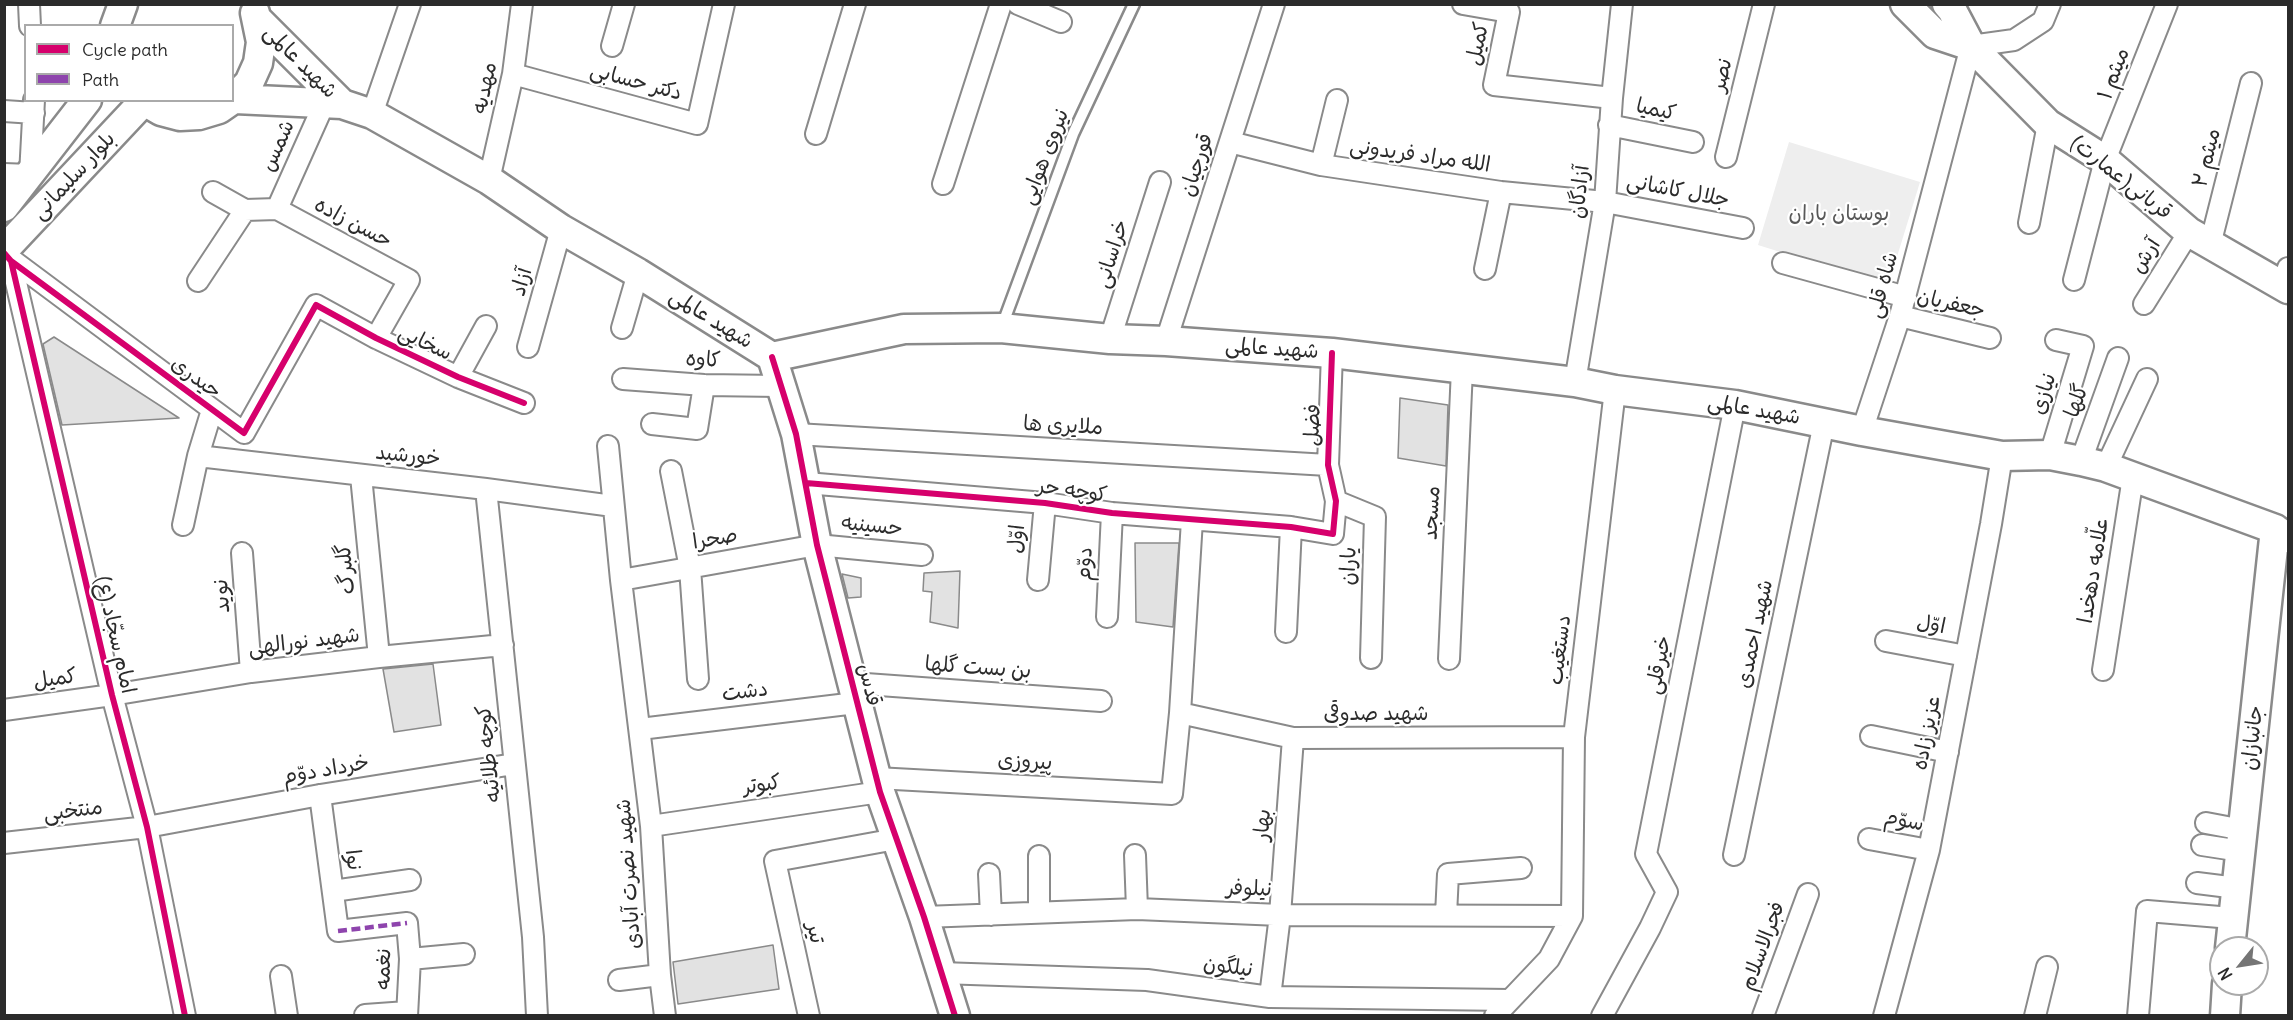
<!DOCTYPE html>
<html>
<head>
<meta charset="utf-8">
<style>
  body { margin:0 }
  #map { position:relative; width:2293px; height:1020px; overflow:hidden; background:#fff; font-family:Delius,sans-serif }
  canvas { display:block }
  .frame { position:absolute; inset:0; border:6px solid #2b2b2b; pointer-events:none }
  .legend { position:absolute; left:24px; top:24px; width:210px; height:78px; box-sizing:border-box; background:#fff; border:2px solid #aaa; margin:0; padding:8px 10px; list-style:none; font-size:18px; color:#2b2b2b }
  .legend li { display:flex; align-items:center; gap:12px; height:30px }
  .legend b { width:30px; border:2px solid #aaa }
  .north { position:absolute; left:2209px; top:936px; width:60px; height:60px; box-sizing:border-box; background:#fff; border:2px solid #aaa; border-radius:50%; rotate:240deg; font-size:16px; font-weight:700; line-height:24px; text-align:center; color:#2b2b2b }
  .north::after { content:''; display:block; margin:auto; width:21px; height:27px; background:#757575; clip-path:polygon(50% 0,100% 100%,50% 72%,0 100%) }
</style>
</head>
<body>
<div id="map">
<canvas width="2293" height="1020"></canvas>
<div class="frame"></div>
<ul class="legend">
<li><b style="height:8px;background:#d6006c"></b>Cycle path</li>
<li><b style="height:8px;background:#8e44ad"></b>Path</li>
</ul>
<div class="north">N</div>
</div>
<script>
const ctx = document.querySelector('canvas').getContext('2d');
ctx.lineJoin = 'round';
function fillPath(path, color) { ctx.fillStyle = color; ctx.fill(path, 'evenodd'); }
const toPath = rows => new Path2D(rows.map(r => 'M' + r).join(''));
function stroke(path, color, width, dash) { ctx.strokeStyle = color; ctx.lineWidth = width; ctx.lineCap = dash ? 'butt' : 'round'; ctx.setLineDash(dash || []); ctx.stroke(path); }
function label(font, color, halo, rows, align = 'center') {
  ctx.font = font + ' Delius,"Playpen Sans Arabic",sans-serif'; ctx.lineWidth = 4.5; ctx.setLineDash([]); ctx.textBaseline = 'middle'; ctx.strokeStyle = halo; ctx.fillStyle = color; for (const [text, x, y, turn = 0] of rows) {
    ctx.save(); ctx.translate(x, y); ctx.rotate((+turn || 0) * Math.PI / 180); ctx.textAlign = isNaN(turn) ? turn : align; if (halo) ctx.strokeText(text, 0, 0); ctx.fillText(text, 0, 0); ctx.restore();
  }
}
fillPath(toPath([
  [1789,142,1920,182,1888,286,1758,245]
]), '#eee');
const building = toPath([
  [54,337,179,418,62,425,43,344,54,337],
  [1400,398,1448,405,1446,466,1398,458,1400,398],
  [1135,543,1179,543,1173,627,1136,622,1135,543],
  [960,571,958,628,930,622,932,592,923,591,924,573,960,571],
  [842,574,861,578,861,597,848,598,842,574],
  [433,664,441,725,394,732,383,669,433,664],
  [773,945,779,989,678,1004,673,962,773,945]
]);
fillPath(building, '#e2e2e2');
stroke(building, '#8a8a8a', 1.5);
const lane = toPath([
  [1002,326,1073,134,1134,4]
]);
const street = toPath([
  [29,4,30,26],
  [1018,4,1061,22],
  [1463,4,1509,12,1494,85,1612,98],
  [612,46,624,4],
  [513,74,697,124,724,4],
  [4,111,34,113],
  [372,114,410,4],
  [1609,125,1693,142],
  [816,134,855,4],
  [1230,142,1321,165,1501,192,1605,202,1743,228],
  [1726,157,1764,4],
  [1321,165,1337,100],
  [4,174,30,175,34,100],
  [489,180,513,74,522,4],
  [943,184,1001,4],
  [213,192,245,210,277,209,409,280,376,338],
  [277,209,324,104],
  [2029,223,2048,124],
  [2210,245,2251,83],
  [8,257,244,433,316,305,376,338,458,377,524,403],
  [11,261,112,695,147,827,185,1016],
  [1783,263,1906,297],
  [1485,269,1501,192],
  [2074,280,2105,160,2167,4],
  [198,281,245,210],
  [2283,286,2288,268],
  [2144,304,2189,232],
  [1900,316,1990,338],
  [622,328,638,273],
  [1110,339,1160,182],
  [1166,341,1274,4],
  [528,347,561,229],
  [458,377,486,326],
  [623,379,704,385,780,386],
  [1575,382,1605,202,1612,98,1622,4],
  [652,424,697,429,704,385],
  [1862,431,1900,316,1971,46,2014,40,2043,21,2050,4],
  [796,434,1328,465],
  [608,446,621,580,651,826,660,975,665,1016],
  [2050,455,2083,346,2056,340],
  [198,456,486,489,613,506],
  [2081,461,2118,358],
  [2106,467,2147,379],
  [671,471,690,568,698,679],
  [361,476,379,657],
  [806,483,1045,503,1112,513,1291,527,1333,534,1336,501,1328,465,1332,353],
  [486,489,533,937,537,1016],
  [1336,501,1375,517,1371,658],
  [183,525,198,456,212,410],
  [242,553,251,672],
  [621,580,817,545,922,555],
  [1038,580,1045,503],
  [1107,617,1112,513],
  [1286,632,1291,527],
  [1886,641,1966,656],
  [1449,659,1462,369],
  [2103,670,2133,477],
  [852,683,1101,701],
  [4,710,112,695,251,672,379,657,503,645],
  [1180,713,1293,738,1574,737],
  [640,729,856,703],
  [1871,736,1948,752],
  [876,778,1172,794,1180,713,1192,520],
  [320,795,338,931,407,923,410,959,407,1016],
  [2206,823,2243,830],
  [651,826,880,792],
  [1869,839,1929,850],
  [4,843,147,827,320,795,514,764],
  [2202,845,2241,851],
  [1135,855,1137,909],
  [1734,855,1824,423],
  [989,874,991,915],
  [2197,883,2237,888],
  [333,891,410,880],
  [1039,912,1039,856],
  [1446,915,1448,874,1521,868],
  [924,917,1137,909,1280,915,1572,916],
  [410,959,464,954],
  [941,973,1147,980,1270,997,1510,1000],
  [281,976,287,1016],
  [619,980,660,975],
  [1270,997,1280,915,1293,738],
  [365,1015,407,1012],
  [809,1016,775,861,896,839],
  [1495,1016,1549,959,1572,916,1574,737,1615,390],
  [1602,1016,1650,928,1667,892,1646,854,1735,405],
  [1763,1016,1808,894],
  [1884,1016,1929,850,1991,524,2002,456],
  [2035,1016,2047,967],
  [2138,1016,2147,911,2232,918]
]);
const secondary = toPath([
  [1905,4,1935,34,1971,46],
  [1947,4,1952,10,1971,46,2048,124,2105,160,2189,232,2288,289],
  [115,26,123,4],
  [235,99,342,104,259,21],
  [142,100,161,111,180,116,199,115,219,109,232,100],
  [232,100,249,83,258,63,261,42,255,13],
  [342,104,372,114,489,180,561,229,638,273,772,357,904,329,1001,328,1110,339,1166,341,1332,353,1575,382,1615,390,1735,405,1862,431,2002,456,2050,455,2081,461,2106,467,2275,529,2288,538],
  [4,207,87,100],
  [4,250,143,102],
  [772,357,796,434,817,545,880,792,924,917,955,1016],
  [2230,948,2275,529],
  [2225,1016,2227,984]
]);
stroke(lane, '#8a8a8a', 15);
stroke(street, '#8a8a8a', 24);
stroke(secondary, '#8a8a8a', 33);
stroke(lane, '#fff', 10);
stroke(street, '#fff', 20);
stroke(secondary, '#fff', 28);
stroke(toPath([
  [338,931,407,923]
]), '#8e44ad', 4.5, [9, 4.5]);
stroke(toPath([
  [4,253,11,261,244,433,316,305,376,338,458,377,524,403],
  [11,261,112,695,147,827,185,1016],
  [772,357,796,434,817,545,880,792,924,917,955,1016],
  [806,483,1045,503,1112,513,1291,527,1333,534,1336,501,1328,465,1332,353]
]), '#d6006c', 6);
label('21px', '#2b2b2b', '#fff', [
  ["کمیل",1478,44,-78],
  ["شهید عالمی",300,62,45],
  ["میثم ۱",2114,74,-69],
  ["نصر",1722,75,-76],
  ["دکتر حسابی",636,82,15],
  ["مهدیه",485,88,-78],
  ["کیمیا",1656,110,12],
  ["شمس",278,146,-66],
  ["الله مراد فریدونی",1420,156,8],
  ["نیروی هوایی",1045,157,-69],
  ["میثم ۲",2207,158,-76],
  ["قورچیان",1197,165,-72],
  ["بلوار سلیمانی",74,176,-47],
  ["(عمارت)قربانی",2121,178,38],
  ["جلال کاشانی",1678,191,11],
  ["آزادگان",1580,192,-84],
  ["حسن زاده",353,223,28],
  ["خراسانی",1112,254,-73],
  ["آرش",2146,256,-58],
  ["آزاد",522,282,-74],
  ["شاه قلی",1883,285,-75],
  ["جعفریان",1951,304,13],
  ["شهید عالمی",711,319,32],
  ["سخایی",425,343,25],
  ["شهید عالمی",1272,349,4],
  ["کاوه",703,360,3],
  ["حیدری",196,378,36],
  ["نیازی",2044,394,-73],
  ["گلها",2077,401,-70],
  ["شهید عالمی",1754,410,10],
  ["فضل",1313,425,-88],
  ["ملایری ها",1063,426,3],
  ["خورشید",408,456,6],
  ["کوچه حر",1072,491,8],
  ["مسجد",1432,513,-87],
  ["حسینیه",872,526,6],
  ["صحرا",715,539,-10],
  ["اوّل",1017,539,-85],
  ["دوّم",1085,564,-87],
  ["یاران",1349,566,-88],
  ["گلبرگ",346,569,-95],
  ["علّامه دهخدا",2094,570,-81],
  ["نوید",222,596,-94],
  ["اوّل",1931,625,10],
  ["شهید احمدی",1755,634,-78],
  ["امام سجّاد (ع)",115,635,77],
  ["شهید نورالهی",304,642,-7],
  ["دستغیب",1560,650,-83],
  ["خیرقلی",1659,665,-79],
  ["بن بست گلها",978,668,4],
  ["کمیل",55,679,-8],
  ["قدس",869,685,76],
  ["دشت",745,692,-7],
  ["شهید صدوقی",1376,714],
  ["عزیز زاده",1927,733,-79],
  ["جانبازان",2253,738,-84],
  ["کوچه طلائیه",489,754,-96],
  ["پیروزی",1025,762,3],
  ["خرداد دوّم",326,770,-10],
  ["کبوتر",762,785,-8],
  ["منتخبی",73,811,-7],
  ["سوّم",1904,821,11],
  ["بهار",1263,825,-86],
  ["نوا",353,860,82],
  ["شهید نصرت آبادی",629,874,-94],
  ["نیلوفر",1249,889,2],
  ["تیر",815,933,78],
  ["فجرالاسلام",1763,946,-70],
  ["نیلگون",1228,967,8],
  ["نغمه",384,969,-89]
]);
label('21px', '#585858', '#fff', [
  ["بوستان باران",1839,214]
]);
</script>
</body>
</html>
